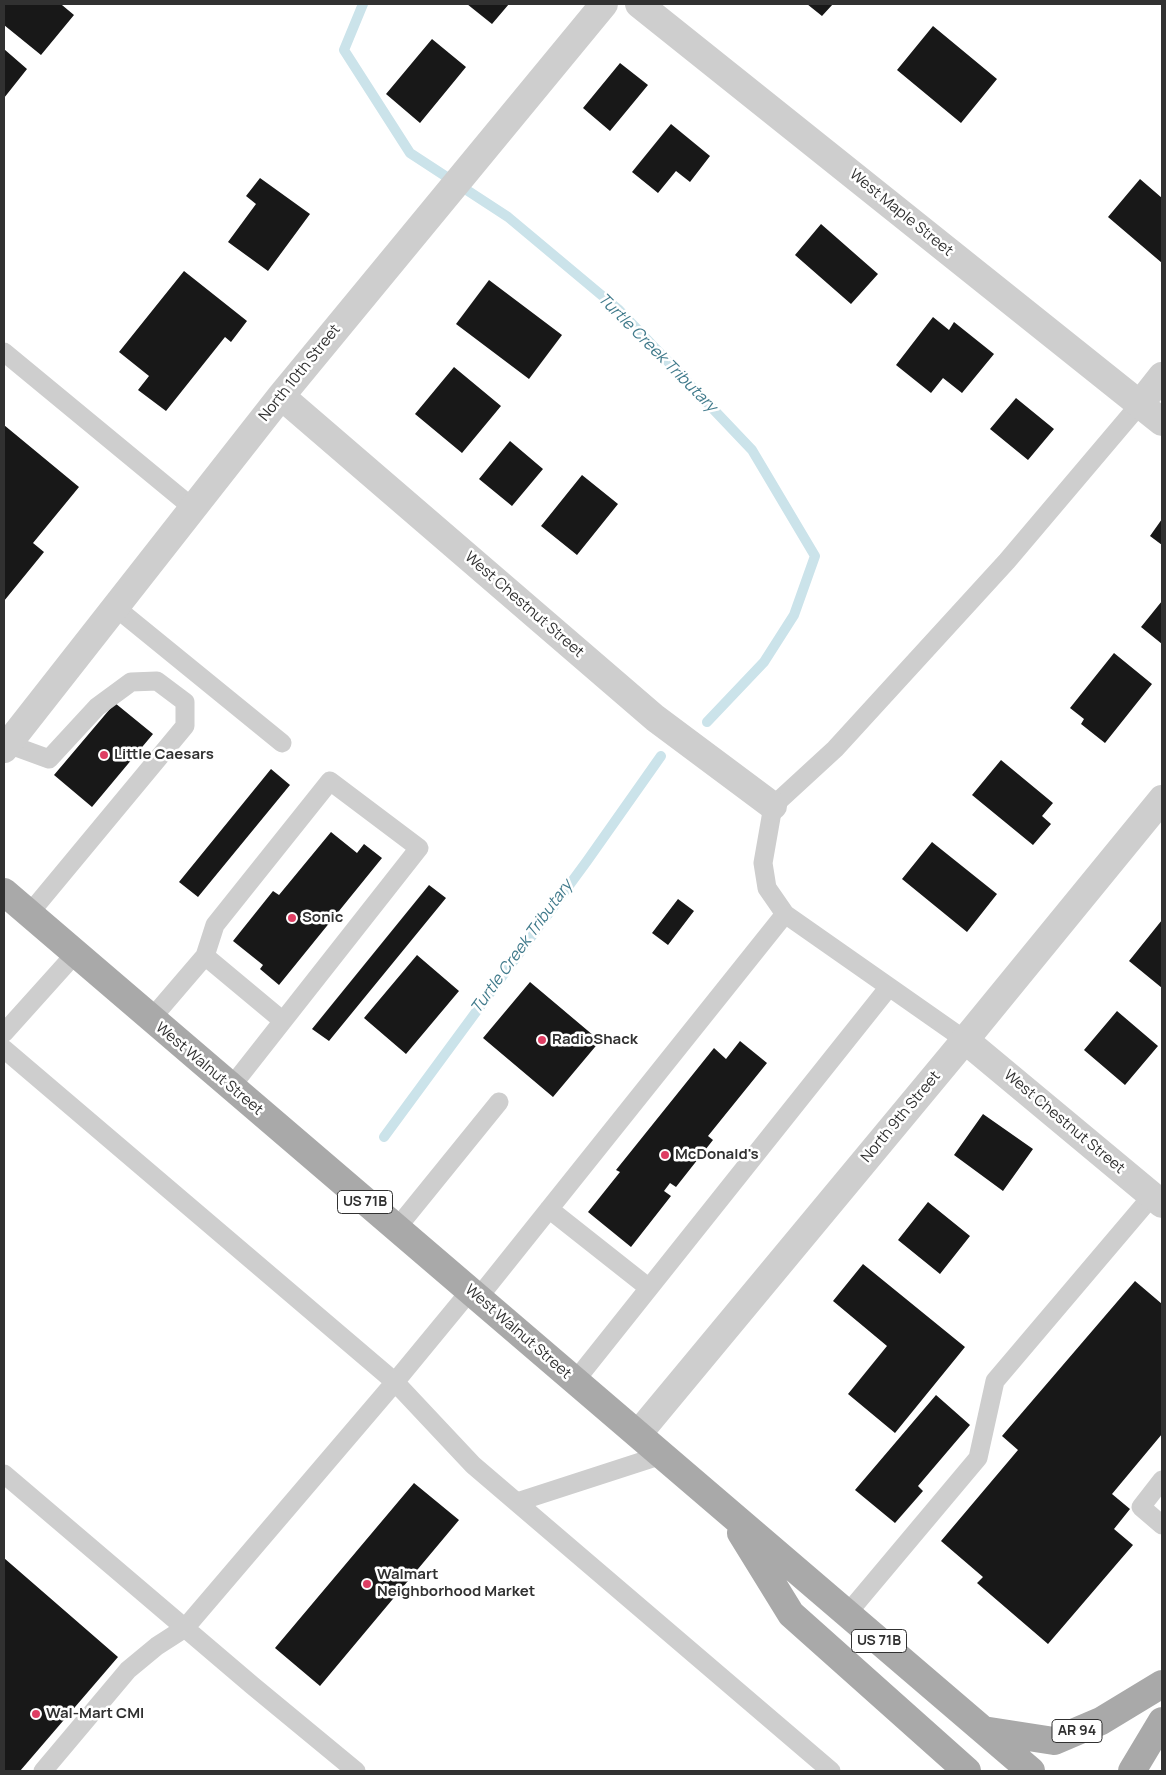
<!DOCTYPE html>
<html>
<head>
<meta charset="utf-8">
<style>
  body { margin:0 }
  #map { position:relative; width:1166px; height:1775px; overflow:hidden; background:#fff; font-family:Manrope,sans-serif }
  canvas { display:block }
  .frame { position:absolute; inset:0; border:5px solid #313131; pointer-events:none }
</style>
</head>
<body>
<div id="map">
<canvas width="1166" height="1775"></canvas>
<div class="frame"></div>
</div>
<script>
const ctx = document.querySelector('canvas').getContext('2d');
ctx.lineJoin = 'round';
const toPath = rows => new Path2D(rows.map(r => 'M' + r).join(''));
function stroke(path, color, width, dash) { ctx.strokeStyle = color; ctx.lineWidth = width; ctx.lineCap = dash ? 'butt' : 'round'; ctx.setLineDash(dash || []); ctx.stroke(path); }
function fillPath(path, color) { ctx.fillStyle = color; ctx.fill(path, 'evenodd'); }
function label(font, color, halo, rows, align = 'center') {
  ctx.font = font + ' Manrope,sans-serif'; ctx.lineWidth = 5; ctx.setLineDash([]); ctx.textBaseline = 'middle'; ctx.strokeStyle = halo; ctx.fillStyle = color; for (const [text, x, y, turn = 0] of rows) {
    ctx.save(); ctx.translate(x, y); ctx.rotate((+turn || 0) * Math.PI / 180); ctx.textAlign = isNaN(turn) ? turn : align; if (halo) ctx.strokeText(text, 0, 0); ctx.fillText(text, 0, 0); ctx.restore();
  }
}
stroke(toPath([
  [363,4,344,50,410,153,508,217,618,309,752,450,815,556,794,615,764,662,707,722],
  [384,1137,587,861,661,756]
]), '#cbe3ea', 10);
fillPath(toPath([
  [4,4,63,4,62,5,74,15,41,55,4,25],
  [467,4,509,4,492,24],
  [807,4,833,4,822,16],
  [933,26,997,79,961,123,897,70],
  [432,39,466,67,420,123,386,94],
  [4,49,27,69,4,98],
  [620,63,648,85,610,131,583,108],
  [671,124,710,156,690,182,676,171,658,193,632,172],
  [260,178,310,214,268,271,228,242,256,204,246,196],
  [1140,179,1162,198,1162,263,1108,217],
  [821,224,878,274,851,304,795,255],
  [184,271,247,321,231,342,225,337,166,411,138,390,149,376,119,352],
  [489,280,562,335,529,379,456,324],
  [933,317,949,330,954,322,994,354,962,393,943,378,931,393,896,365],
  [454,367,501,406,462,453,415,414],
  [1016,398,1054,429,1028,460,990,429],
  [4,425,79,487,33,543,44,552,4,601],
  [510,441,543,469,512,506,479,479],
  [582,475,618,504,577,555,541,526],
  [1162,519,1162,545,1150,536],
  [1162,601,1162,644,1141,627],
  [1114,653,1152,684,1105,743,1081,724,1084,719,1070,708],
  [115,703,153,734,92,807,54,775],
  [1001,760,1053,803,1042,816,1051,824,1033,845,972,795],
  [271,769,290,785,198,897,179,882],
  [331,832,357,853,364,844,382,858,279,985,260,969,263,965,233,941,273,891,279,895],
  [932,842,997,894,967,932,902,879],
  [429,885,446,898,329,1041,312,1029],
  [678,899,694,911,668,945,652,933],
  [1162,920,1162,988,1129,961],
  [417,955,459,991,406,1054,364,1018],
  [530,982,600,1041,553,1097,483,1038],
  [1117,1011,1158,1046,1125,1085,1084,1050],
  [740,1041,767,1063,708,1136,713,1140,676,1187,670,1183,664,1191,671,1196,631,1247,588,1212,620,1172,616,1170,714,1048,726,1059],
  [983,1114,1033,1149,1003,1191,954,1155],
  [928,1202,970,1236,940,1274,898,1240],
  [863,1264,965,1347,895,1433,848,1394,887,1346,833,1301],
  [1135,1281,1162,1304,1162,1434,1112,1494,1130,1509,1114,1529,1133,1545,1048,1644,977,1583,983,1577,941,1541,1018,1450,1002,1436],
  [936,1395,970,1425,918,1486,923,1491,895,1523,855,1490],
  [414,1483,459,1520,320,1686,275,1648],
  [4,1558,118,1657,20,1771,4,1771]
]), '#181818');
stroke(toPath([
  [4,352,193,508],
  [115,607,282,743],
  [4,741,8,744,49,759,97,707,131,682,157,681,185,702,185,726,29,914],
  [205,956,283,1021],
  [151,1019,205,956,215,925,330,781,419,848,231,1087],
  [4,1033,75,954],
  [965,1040,785,914,767,888,763,863,773,806,835,749,1007,561,1140,404],
  [4,1049,395,1382,473,1465,831,1771],
  [549,1209,649,1288],
  [396,1229,499,1102],
  [478,1298,785,914],
  [575,1381,889,987],
  [4,1474,253,1686,356,1771],
  [1162,1480,1141,1507,1162,1525],
  [517,1502,662,1455],
  [847,1614,978,1458,995,1381,1152,1196],
  [43,1771,128,1670,157,1646,185,1628,395,1382,470,1291]
]), '#cecece', 19);
stroke(toPath([
  [639,4,1162,422],
  [281,396,655,718,773,806],
  [1140,404,1162,376],
  [4,749,281,396,604,4],
  [965,1040,1162,1204],
  [638,1434,965,1040,1162,799]
]), '#cecece', 28);
stroke(toPath([
  [4,892,1031,1771],
  [741,1533,791,1614,967,1771],
  [983,1730,1054,1741,1101,1721,1162,1684],
  [1132,1771,1162,1721]
]), '#a9a9a9', 28);
for (const [x, y, r, color] of [
  [104,755,5,"#de3e63"],
  [292,918,5,"#de3e63"],
  [542,1040,5,"#de3e63"],
  [665,1155,5,"#de3e63"],
  [367,1584,5,"#de3e63"],
  [36,1714,5,"#de3e63"]
]) { const dot = new Path2D(); dot.arc(x, y, r, 0, 2 * Math.PI); ctx.fillStyle = color; ctx.fill(dot); stroke(dot, '#fff', 2); }
for (const [x, y, w] of [
  [365,1202,55],
  [879,1641,55],
  [1077,1731,50]
]) { const box = new Path2D(); box.roundRect(x - w / 2, y - 11.5, w, 23, 4); ctx.fillStyle = '#fff'; ctx.fill(box); stroke(box, '#313131', 1); }
label('bold 14px', '#313131', null, [
  ["US 71B",365,1202],
  ["US 71B",879,1641],
  ["AR 94",1077,1731]
]);
label('15px', '#313131', '#fff', [
  ["West Maple Street",901,213,39],
  ["North 10th Street",300,373,-51],
  ["West Chestnut Street",524,605,41],
  ["West Walnut Street",209,1069,40],
  ["North 9th Street",901,1117,-50],
  ["West Chestnut Street",1064,1122,40],
  ["West Walnut Street",518,1332,41]
]);
label('bold 15px', '#313131', '#fff', [
  ["Little Caesars",114,755],
  ["Sonic",302,918],
  ["RadioShack",552,1040],
  ["McDonald's",675,1155],
  ["Walmart",377,1575],
  ["Neighborhood Market",377,1592],
  ["Wal-Mart CMI",46,1714]
], 'left');
label('italic 16px', '#407a8b', '#fff', [
  ["Turtle Creek Tributary",657,353,45],
  ["Turtle Creek Tributary",522,947,-54]
]);
</script>
</body>
</html>
